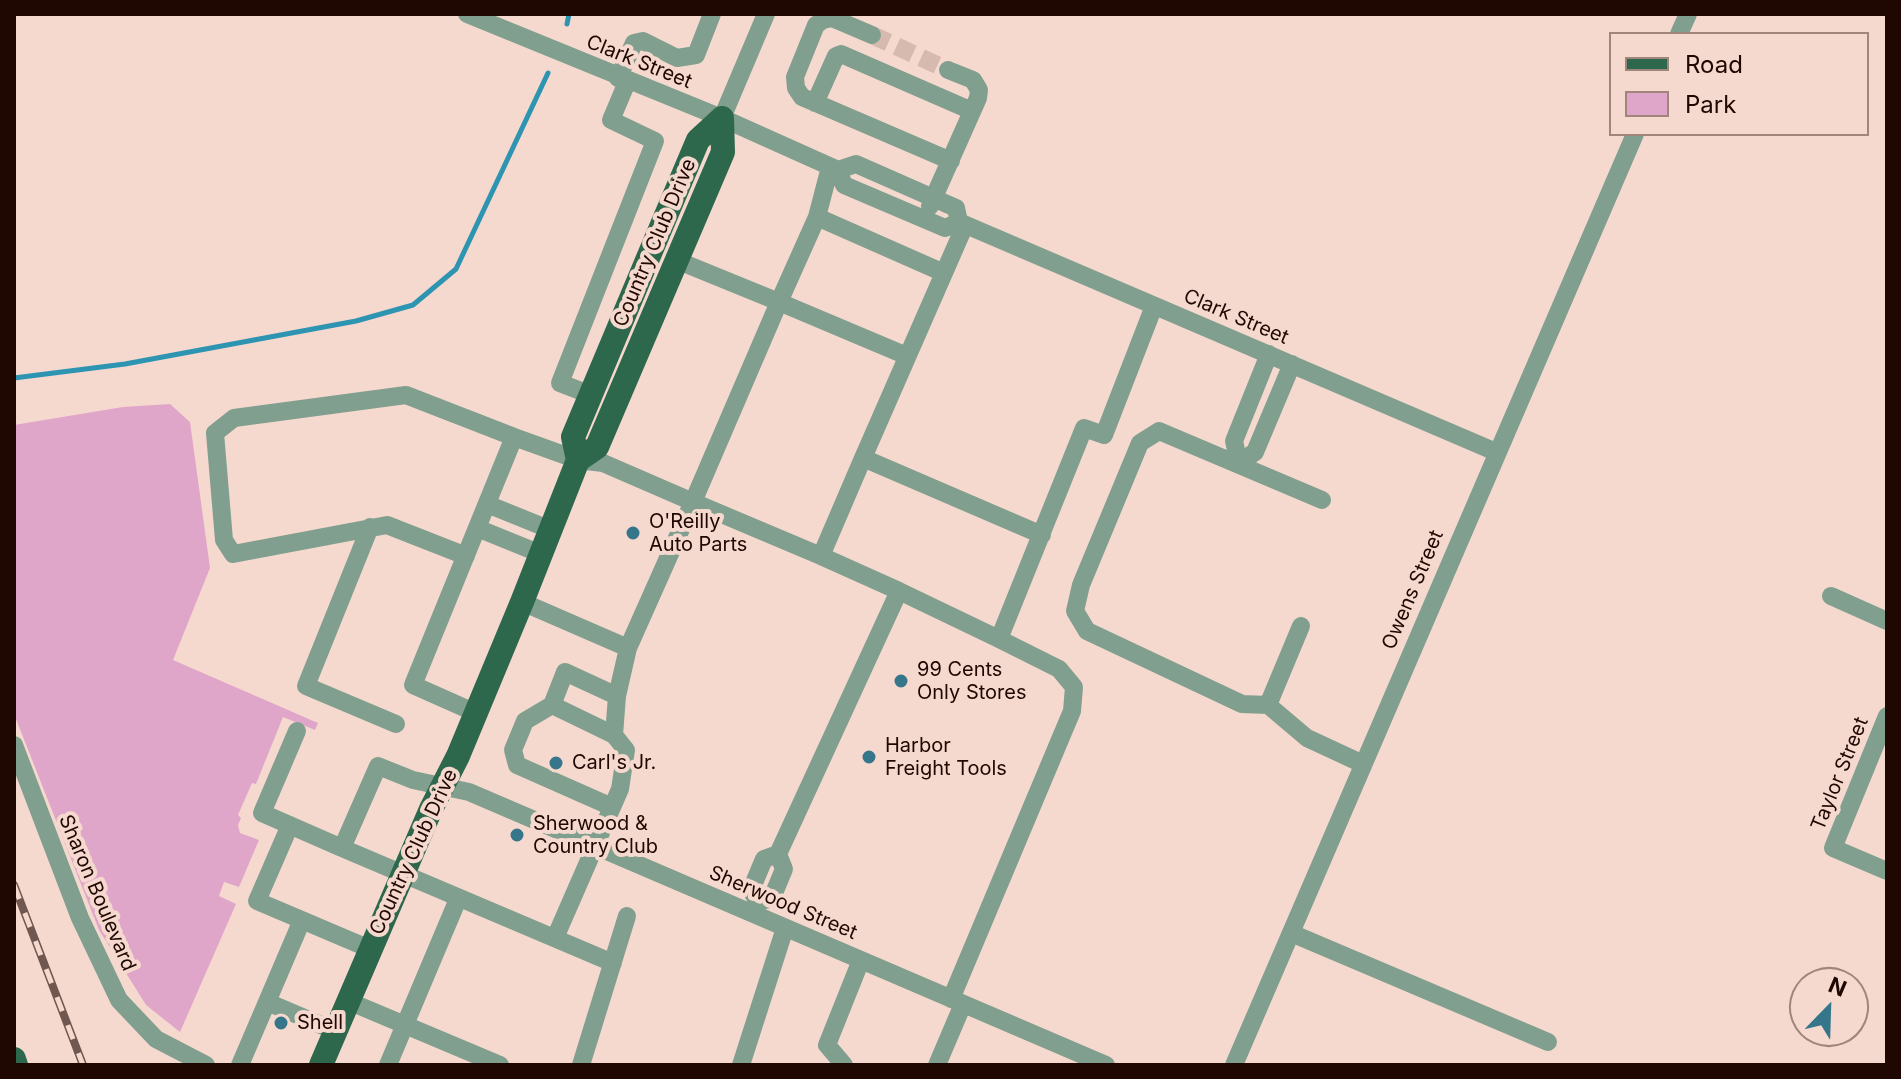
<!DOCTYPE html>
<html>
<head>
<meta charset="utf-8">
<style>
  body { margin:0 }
  #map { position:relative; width:1901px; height:1079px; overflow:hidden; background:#f6d9ce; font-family:Inter,sans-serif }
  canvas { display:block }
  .frame { position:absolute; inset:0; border:16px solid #1f0802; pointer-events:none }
  .legend { position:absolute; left:1609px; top:32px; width:260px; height:104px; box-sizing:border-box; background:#f6d9ce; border:2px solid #a0857c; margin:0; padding:10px 14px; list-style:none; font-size:24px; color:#1f0802 }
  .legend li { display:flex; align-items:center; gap:16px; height:40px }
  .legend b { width:40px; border:2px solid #a0857c }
  .north { position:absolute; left:1789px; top:967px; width:80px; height:80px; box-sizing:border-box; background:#f6d9ce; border:2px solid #a0857c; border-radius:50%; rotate:23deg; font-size:22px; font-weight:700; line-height:32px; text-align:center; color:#1f0802 }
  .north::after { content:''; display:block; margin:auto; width:28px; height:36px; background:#36768a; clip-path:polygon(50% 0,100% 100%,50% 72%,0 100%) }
</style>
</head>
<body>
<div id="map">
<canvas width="1901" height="1079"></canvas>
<div class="frame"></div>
<ul class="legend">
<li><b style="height:10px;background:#2d674c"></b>Road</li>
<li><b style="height:22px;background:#dfa6ca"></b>Park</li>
</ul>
<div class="north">N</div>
</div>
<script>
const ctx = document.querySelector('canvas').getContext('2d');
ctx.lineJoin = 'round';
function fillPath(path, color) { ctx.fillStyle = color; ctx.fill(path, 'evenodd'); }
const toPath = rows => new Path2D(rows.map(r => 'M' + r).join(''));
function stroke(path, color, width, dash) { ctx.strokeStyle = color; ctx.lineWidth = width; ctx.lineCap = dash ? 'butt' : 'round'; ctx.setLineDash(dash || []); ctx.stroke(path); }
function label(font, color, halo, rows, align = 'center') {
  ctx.font = font + ' Inter,sans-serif'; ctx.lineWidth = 8; ctx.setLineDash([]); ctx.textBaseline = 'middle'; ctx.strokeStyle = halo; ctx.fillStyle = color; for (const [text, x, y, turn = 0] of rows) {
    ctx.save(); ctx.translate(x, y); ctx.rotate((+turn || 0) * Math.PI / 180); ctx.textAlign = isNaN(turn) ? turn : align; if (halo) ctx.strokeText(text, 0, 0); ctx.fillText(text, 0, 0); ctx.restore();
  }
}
fillPath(toPath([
  [170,404,190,422,210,568,173,660,318,723,315,730,283,717,256,784,252,783,238,815,241,818,238,825,240,833,259,840,239,887,224,882,219,896,236,904,180,1032,146,1005,99,930,14,714,14,425,123,407]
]), '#dfa6ca');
stroke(toPath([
  [567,24,569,14],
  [14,378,125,364,356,321,413,305,456,269,548,73]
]), '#2d95b2', 5);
stroke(toPath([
  [872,35,948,70]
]), '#d6baaf', 18, [18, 9]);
stroke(toPath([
  [467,14,722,118,838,170,856,164,956,208,959,222],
  [1679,34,1688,14],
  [872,35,832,18,823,20,816,25,795,77,796,88,802,97,951,161],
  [618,78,634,43,643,41,677,58,696,55,712,14],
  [815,103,836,56,841,54,972,111],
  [722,118,766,14],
  [830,167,817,217,779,302,907,356],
  [838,170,844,185,945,228,959,222,1496,452],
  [930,206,978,98,979,90,973,80,948,70],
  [817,217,944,273,965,225],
  [676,260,779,302,693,502,821,556,863,458],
  [944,273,863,458,1042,535],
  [591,395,560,383,655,141,611,120,627,82],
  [1239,463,1234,441,1269,354],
  [1239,463,1255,452,1292,364],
  [487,504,551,530],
  [370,527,306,686,396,724],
  [477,528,541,554],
  [466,556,387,525,233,554,224,540,215,433,234,418,406,395,514,437],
  [821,556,899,591],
  [1831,596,1887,621],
  [522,602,628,648,617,696,565,672,552,705,614,735,626,750,620,789,555,938],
  [1301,626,1268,705,1307,738,1363,764],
  [552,705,525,721,513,750,517,765,612,807],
  [1268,705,1242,704,1087,631,1075,611,1081,585,1140,443,1159,431,1322,500],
  [476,713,413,685,514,437,578,460,603,463,693,502,628,648],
  [1887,716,1833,848,1887,871],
  [297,731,262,813,342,848],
  [614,735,617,696],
  [14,745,80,918,119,1000,156,1039,206,1065],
  [290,825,257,901,370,949],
  [758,902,751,890,764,859,778,854,899,591,999,639],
  [758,902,772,898,784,869,778,854],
  [302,920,267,1002,335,1031],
  [1291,933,1548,1042],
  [613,963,342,848,378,766,413,780,469,792,1106,1065],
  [951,999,1072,711,1074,687,1059,669,999,639,1084,428,1104,435,1154,306],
  [348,1001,500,1065],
  [240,1065,267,1002],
  [388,1065,458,899],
  [581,1065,627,916],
  [741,1065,785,928],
  [844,1065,827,1045,861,960],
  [937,1065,963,1004],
  [1234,1065,1635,134]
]), '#819f8e', 18);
stroke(toPath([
  [578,460,597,447,723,152,722,118],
  [14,1059,16,1065],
  [321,1065,431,809,458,756,522,602,578,460,573,437,648,258,698,140,722,118]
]), '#2d674c', 24);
const rail = toPath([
  [14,885,83,1065]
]);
stroke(rail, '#70574f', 8);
stroke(rail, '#f6d9ce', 5, [15]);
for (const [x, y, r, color] of [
  [633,533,8,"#36768a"],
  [901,681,8,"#36768a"],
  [869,757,8,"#36768a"],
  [556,763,8,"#36768a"],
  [517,835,8,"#36768a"],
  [281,1023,8,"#36768a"]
]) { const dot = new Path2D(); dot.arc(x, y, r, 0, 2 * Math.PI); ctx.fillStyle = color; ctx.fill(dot); stroke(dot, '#f6d9ce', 3); }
label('20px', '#1f0802', '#f6d9ce', [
  ["Clark Street",639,62,22],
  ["Country Club Drive",655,243,-67],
  ["Clark Street",1236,317,23],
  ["Owens Street",1413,590,-67],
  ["Taylor Street",1840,774,-68],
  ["Country Club Drive",414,852,-65],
  ["Sharon Boulevard",97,893,67],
  ["Sherwood Street",783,903,23]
]);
label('20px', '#1f0802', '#f6d9ce', [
  ["O'Reilly",649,522],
  ["Auto Parts",649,545],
  ["99 Cents",917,670],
  ["Only Stores",917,693],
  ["Harbor",885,746],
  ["Freight Tools",885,769],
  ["Carl's Jr.",572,763],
  ["Sherwood &",533,824],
  ["Country Club",533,847],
  ["Shell",297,1023]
], 'left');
</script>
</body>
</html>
